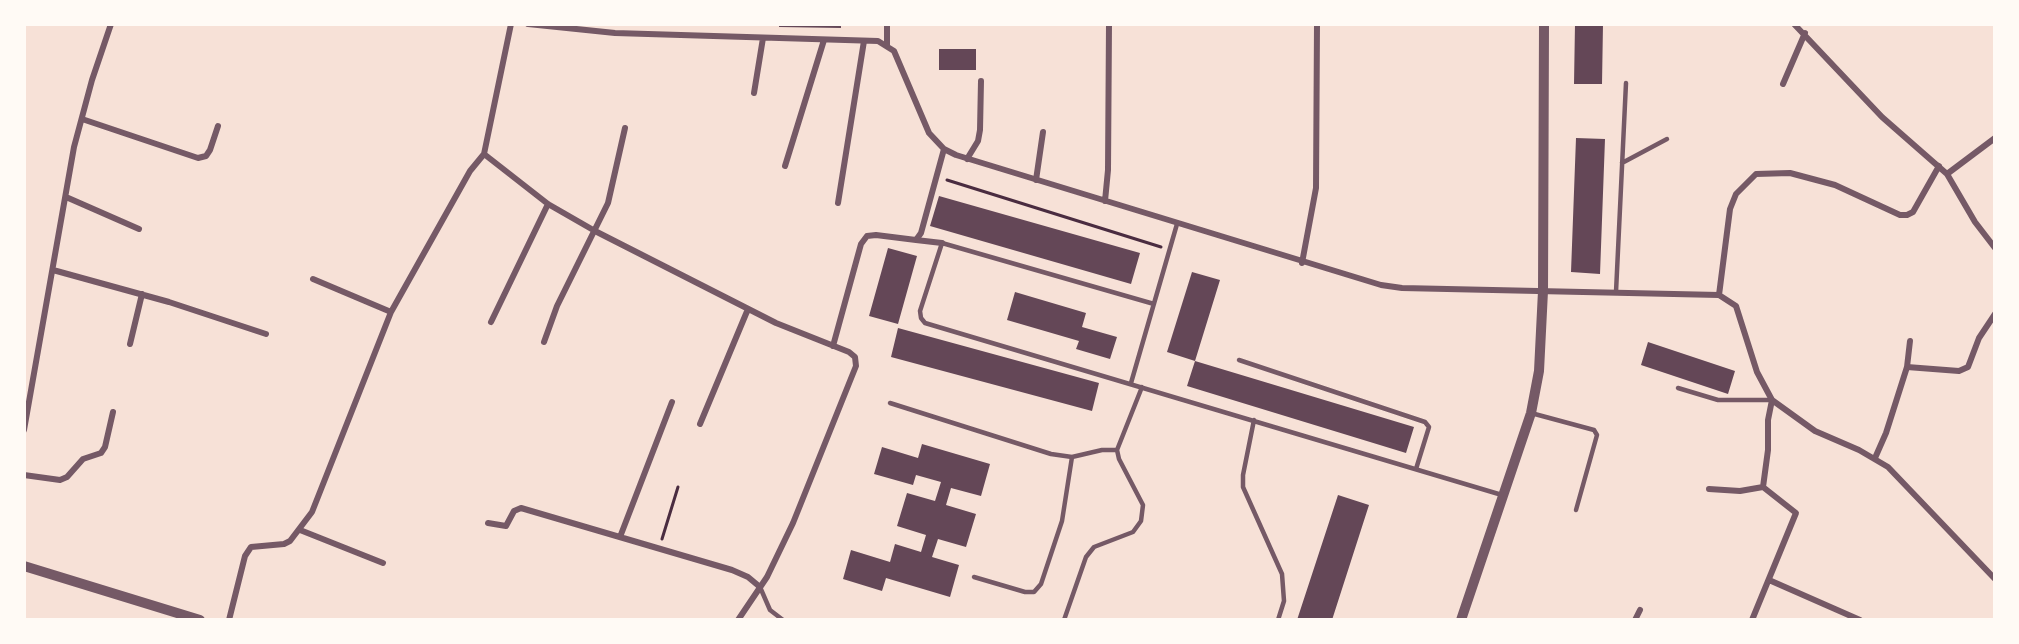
<!DOCTYPE html>
<html>
<head>
<meta charset="utf-8">
<style>
  body { margin:0 }
  #map { position:relative; width:2019px; height:644px; overflow:hidden; background:#f7e1d7; font-family:Rubik,sans-serif }
  canvas { display:block }
  .frame { position:absolute; inset:0; border:26px solid #fffaf5; pointer-events:none }
</style>
</head>
<body>
<div id="map">
<canvas width="2019" height="644"></canvas>
<div class="frame"></div>
</div>
<script>
const ctx = document.querySelector('canvas').getContext('2d');
ctx.lineJoin = 'round';
function fillPath(path, color) { ctx.fillStyle = color; ctx.fill(path, 'evenodd'); }
const toPath = rows => new Path2D(rows.map(r => 'M' + r).join(''));
function stroke(path, color, width, dash) { ctx.strokeStyle = color; ctx.lineWidth = width; ctx.lineCap = dash ? 'butt' : 'round'; ctx.setLineDash(dash || []); ctx.stroke(path); }
fillPath(toPath([
  [779,24,841,24,841,28,779,27],
  [1575,24,1603,24,1602,84,1574,84],
  [939,49,976,49,976,70,939,70],
  [1576,138,1605,139,1600,274,1571,272],
  [939,196,1140,253,1131,284,930,226],
  [888,248,917,256,898,324,869,316],
  [1192,272,1220,280,1195,361,1167,352],
  [1015,292,1086,313,1082,327,1117,337,1110,359,1076,349,1079,341,1007,320],
  [898,328,1099,383,1092,411,891,357],
  [1648,342,1735,371,1728,394,1641,365],
  [1195,361,1414,427,1406,453,1187,386],
  [922,444,990,464,981,496,951,488,946,505,976,514,966,547,938,539,932,557,959,565,950,597,886,578,882,591,843,579,851,550,890,562,895,544,921,552,926,535,897,526,907,493,935,501,941,482,916,475,913,485,874,474,882,447,918,458],
  [1338,495,1369,505,1332,620,1297,620]
]), '#644757');
stroke(toPath([
  [947,180,1161,247],
  [662,539,678,487]
]), '#4a2c40', 3);
stroke(toPath([
  [1622,163,1667,139],
  [1616,292,1626,83],
  [1154,304,942,243,920,311,921,318,925,323,1502,495],
  [1239,360,1425,422,1429,427,1416,469],
  [1131,383,1177,224],
  [1678,388,1718,400,1772,400],
  [890,403,1051,454,1072,457,1102,450,1117,450],
  [1531,413,1594,430,1597,435,1576,510],
  [1254,420,1243,475,1243,487,1282,574,1284,601,1278,620],
  [974,577,1025,592,1034,592,1041,584,1062,521,1072,457],
  [760,587,770,610,783,620],
  [1064,620,1086,557,1094,547,1133,532,1141,521,1143,505,1119,459,1117,450,1142,387]
]), '#755966', 4.5);
stroke(toPath([
  [511,24,484,154,548,204,595,231,776,323,849,352,855,357,856,366,793,523,767,577,738,620],
  [528,24,615,33,878,41,894,51,929,133,944,149,956,155,1381,285,1402,288,1719,295,1736,306,1757,372,1772,400,1815,431,1859,450,1888,467,1995,579],
  [1794,24,1882,117,1947,174,1975,222,1995,248],
  [887,45,887,24],
  [1783,84,1805,33],
  [754,93,763,38],
  [82,119,198,158,206,156,210,150,218,126],
  [967,159,978,141,980,130,981,81],
  [785,166,824,40],
  [1947,174,1995,138],
  [1036,180,1043,132],
  [66,197,139,229],
  [1105,201,1108,170,1109,24],
  [838,203,864,41],
  [916,240,942,243],
  [1302,263,1316,188,1317,24],
  [53,270,169,302,266,334],
  [313,279,391,312],
  [1719,295,1730,209,1736,194,1756,174,1790,173,1835,185,1900,215,1907,215,1913,212,1939,166],
  [491,322,548,204],
  [544,342,557,306,608,203,625,128],
  [130,344,142,294],
  [833,346,861,244,867,236,876,235,916,240,921,233,944,149],
  [1907,367,1959,371,1968,367,1979,338,1995,314],
  [700,424,748,309],
  [24,430,74,147,92,80,111,24],
  [1875,458,1886,433,1907,367,1910,341],
  [24,475,60,480,67,477,83,459,101,453,105,447,113,412],
  [1709,489,1740,491,1763,487],
  [488,523,506,526,514,511,521,508,732,570,748,577,760,587],
  [300,530,383,563],
  [620,537,672,402],
  [1769,580,1860,620],
  [229,620,245,556,251,547,284,544,290,541,312,512,391,312,470,171,484,154],
  [1635,620,1640,610],
  [1752,620,1796,513,1763,487,1768,450,1768,420,1772,400]
]), '#755966', 6);
stroke(toPath([
  [24,566,200,620],
  [1461,620,1531,413,1539,371,1543,291,1544,24]
]), '#755966', 10);
</script>
</body>
</html>
